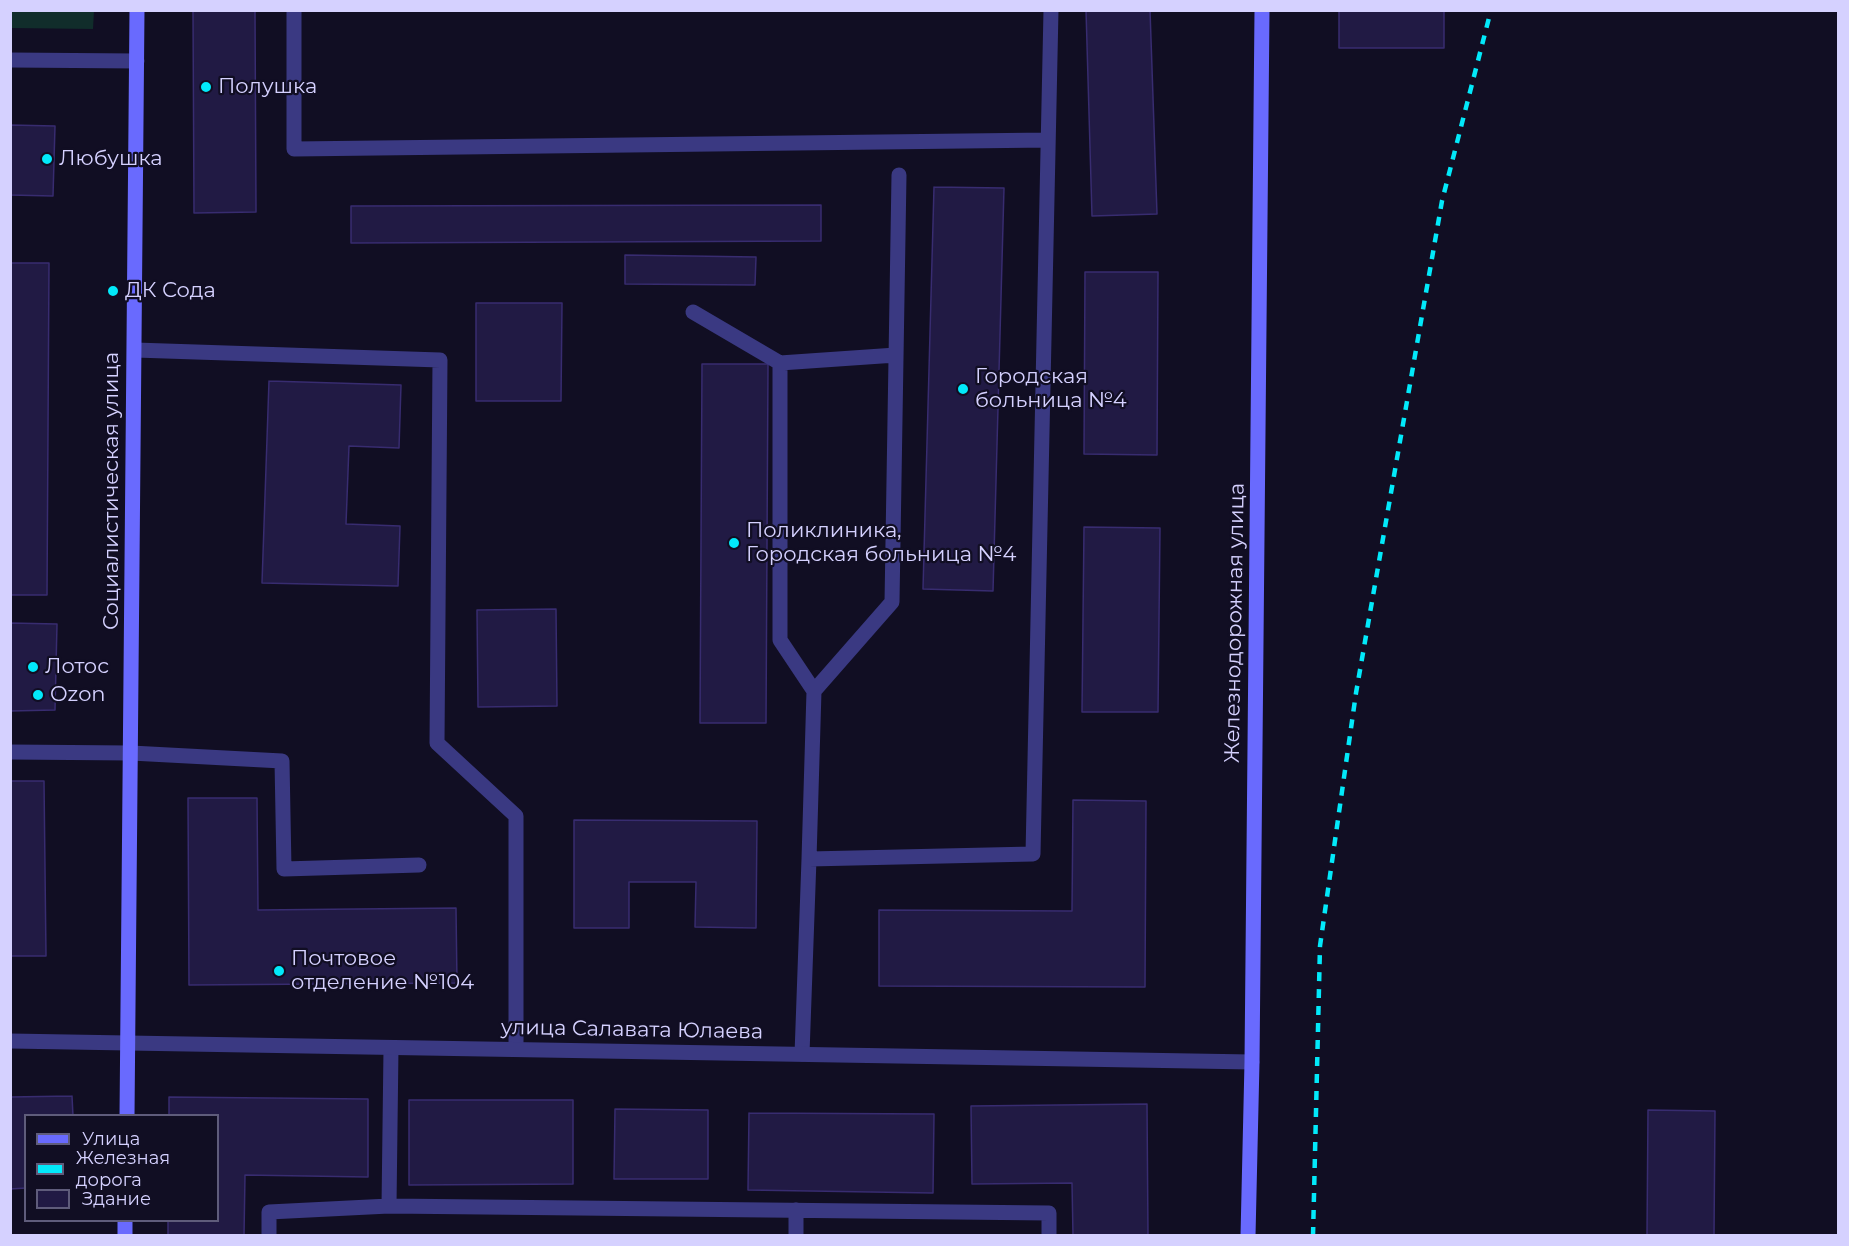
<!DOCTYPE html>
<html>
<head>
<meta charset="utf-8">
<style>
  body { margin:0 }
  #map { position:relative; width:1849px; height:1246px; overflow:hidden; background:#110e23; font-family:Montserrat,sans-serif }
  canvas { display:block }
  .frame { position:absolute; inset:0; border:12px solid #d5d1ff; pointer-events:none }
  .legend { position:absolute; left:24px; top:1114px; width:195px; height:108px; box-sizing:border-box; background:#110e23; border:2px solid #5f5c7b; margin:0; padding:8px 10px; list-style:none; font-size:18px; color:#d5d1ff }
  .legend li { display:flex; align-items:center; gap:12px; height:30px }
  .legend b { width:30px; border:2px solid #5f5c7b }
</style>
</head>
<body>
<div id="map">
<canvas width="1849" height="1246"></canvas>
<div class="frame"></div>
<ul class="legend">
<li><b style="height:8px;background:#696afe"></b>Улица</li>
<li><b style="height:8px;background:#02e9fa"></b>Железная дорога</li>
<li><b style="height:16px;background:#211a44"></b>Здание</li>
</ul>
</div>
<script>
const ctx = document.querySelector('canvas').getContext('2d');
ctx.lineJoin = 'round';
function fillPath(path, color) { ctx.fillStyle = color; ctx.fill(path, 'evenodd'); }
const toPath = rows => new Path2D(rows.map(r => 'M' + r).join(''));
function stroke(path, color, width, dash) { ctx.strokeStyle = color; ctx.lineWidth = width; ctx.lineCap = dash ? 'butt' : 'round'; ctx.setLineDash(dash || []); ctx.stroke(path); }
function label(font, color, halo, rows, align = 'center') {
  ctx.font = font + ' Montserrat,sans-serif'; ctx.lineWidth = 4.5; ctx.setLineDash([]); ctx.textBaseline = 'middle'; ctx.strokeStyle = halo; ctx.fillStyle = color; for (const [text, x, y, turn = 0] of rows) {
    ctx.save(); ctx.translate(x, y); ctx.rotate((+turn || 0) * Math.PI / 180); ctx.textAlign = isNaN(turn) ? turn : align; if (halo) ctx.strokeText(text, 0, 0); ctx.fillText(text, 0, 0); ctx.restore();
  }
}
fillPath(toPath([
  [11,10,94,11,93,29,11,28]
]), '#112d2b');
const building = toPath([
  [193,10,255,10,256,212,194,213,193,10],
  [1086,10,1150,10,1157,214,1092,216,1086,10],
  [1339,10,1444,10,1444,48,1339,48,1339,10],
  [10,125,55,126,53,196,10,195,10,125],
  [934,187,1004,188,993,591,923,589,934,187],
  [821,205,821,241,351,243,351,206,821,205],
  [625,255,756,257,755,285,625,284,625,255],
  [10,263,49,263,47,595,10,595,10,263],
  [1085,272,1158,272,1157,455,1084,454,1085,272],
  [476,303,562,303,561,401,476,401,476,303],
  [702,364,768,364,766,723,700,723,702,364],
  [269,381,401,385,399,448,349,446,346,524,400,526,398,586,262,583,269,381],
  [1084,527,1160,528,1158,712,1082,712,1084,527],
  [556,609,557,706,478,707,477,610,556,609],
  [10,623,57,624,55,710,10,711,10,623],
  [10,781,44,781,46,956,10,956,10,781],
  [188,798,257,798,258,910,456,908,457,983,189,985,188,798],
  [1073,800,1146,801,1145,987,879,986,879,910,1072,911,1073,800],
  [574,820,757,821,756,928,695,927,696,882,629,882,629,928,574,928,574,820],
  [72,1096,73,1116,26,1116,26,1188,10,1189,10,1097,72,1096],
  [169,1097,368,1099,368,1177,245,1175,244,1236,168,1236,168,1220,218,1220,218,1116,169,1116,169,1097],
  [409,1100,573,1100,573,1184,409,1185,409,1100],
  [1147,1104,1148,1236,1073,1236,1072,1183,972,1184,971,1106,1147,1104],
  [615,1109,708,1110,708,1179,614,1179,615,1109],
  [1648,1110,1715,1111,1714,1236,1647,1236,1648,1110],
  [749,1113,934,1114,933,1193,748,1190,749,1113]
]);
fillPath(building, '#211a44');
stroke(building, '#382c70', 1.5);
stroke(toPath([
  [294,10,294,149,1048,140],
  [693,312,780,363,780,640,814,691],
  [135,350,440,360,437,743,516,816,516,1049],
  [780,363,896,355],
  [10,752,131,753,282,761,284,869,419,865],
  [809,859,814,691,892,602,899,175],
  [802,1054,809,859,1033,854,1051,10],
  [389,1206,1049,1213,1049,1236],
  [796,1210,796,1236],
  [269,1236,269,1212,389,1206,391,1048]
]), '#3a3982', 15);
stroke(toPath([
  [10,60,137,61],
  [10,1041,1252,1062]
]), '#3a3982', 15);
stroke(toPath([
  [127,1116,137,10],
  [125,1236,125,1220],
  [1248,1236,1252,1062,1262,10]
]), '#696afe', 15);
stroke(toPath([
  [1313,1236,1320,946,1356,693,1442,201,1491,10]
]), '#02e9fa', 4.5, [9, 8]);
for (const [x, y, r, color] of [
  [206,87,6,"#02e9fa"],
  [47,159,6,"#02e9fa"],
  [113,291,6,"#02e9fa"],
  [963,389,6,"#02e9fa"],
  [734,543,6,"#02e9fa"],
  [33,667,6,"#02e9fa"],
  [38,695,6,"#02e9fa"],
  [279,971,6,"#02e9fa"]
]) { const dot = new Path2D(); dot.arc(x, y, r, 0, 2 * Math.PI); ctx.fillStyle = color; ctx.fill(dot); stroke(dot, '#110e23', 2); }
label('21px', '#d5d1ff', '#110e23', [
  ["Полушка",218,87],
  ["Любушка",59,159],
  ["ДК Сода",125,291],
  ["Городская",975,377],
  ["больница №4",975,401],
  ["Поликлиника,",746,531],
  ["Городская больница №4",746,555],
  ["Лотос",45,667],
  ["Ozon",50,695],
  ["Почтовое",291,959],
  ["отделение №104",291,983]
], 'left');
label('21px', '#d5d1ff', '#110e23', [
  ["Социалистическая улица",112,491,-90],
  ["Железнодорожная улица",1235,623,-89],
  ["улица Салавата Юлаева",632,1030,1]
]);
</script>
</body>
</html>
